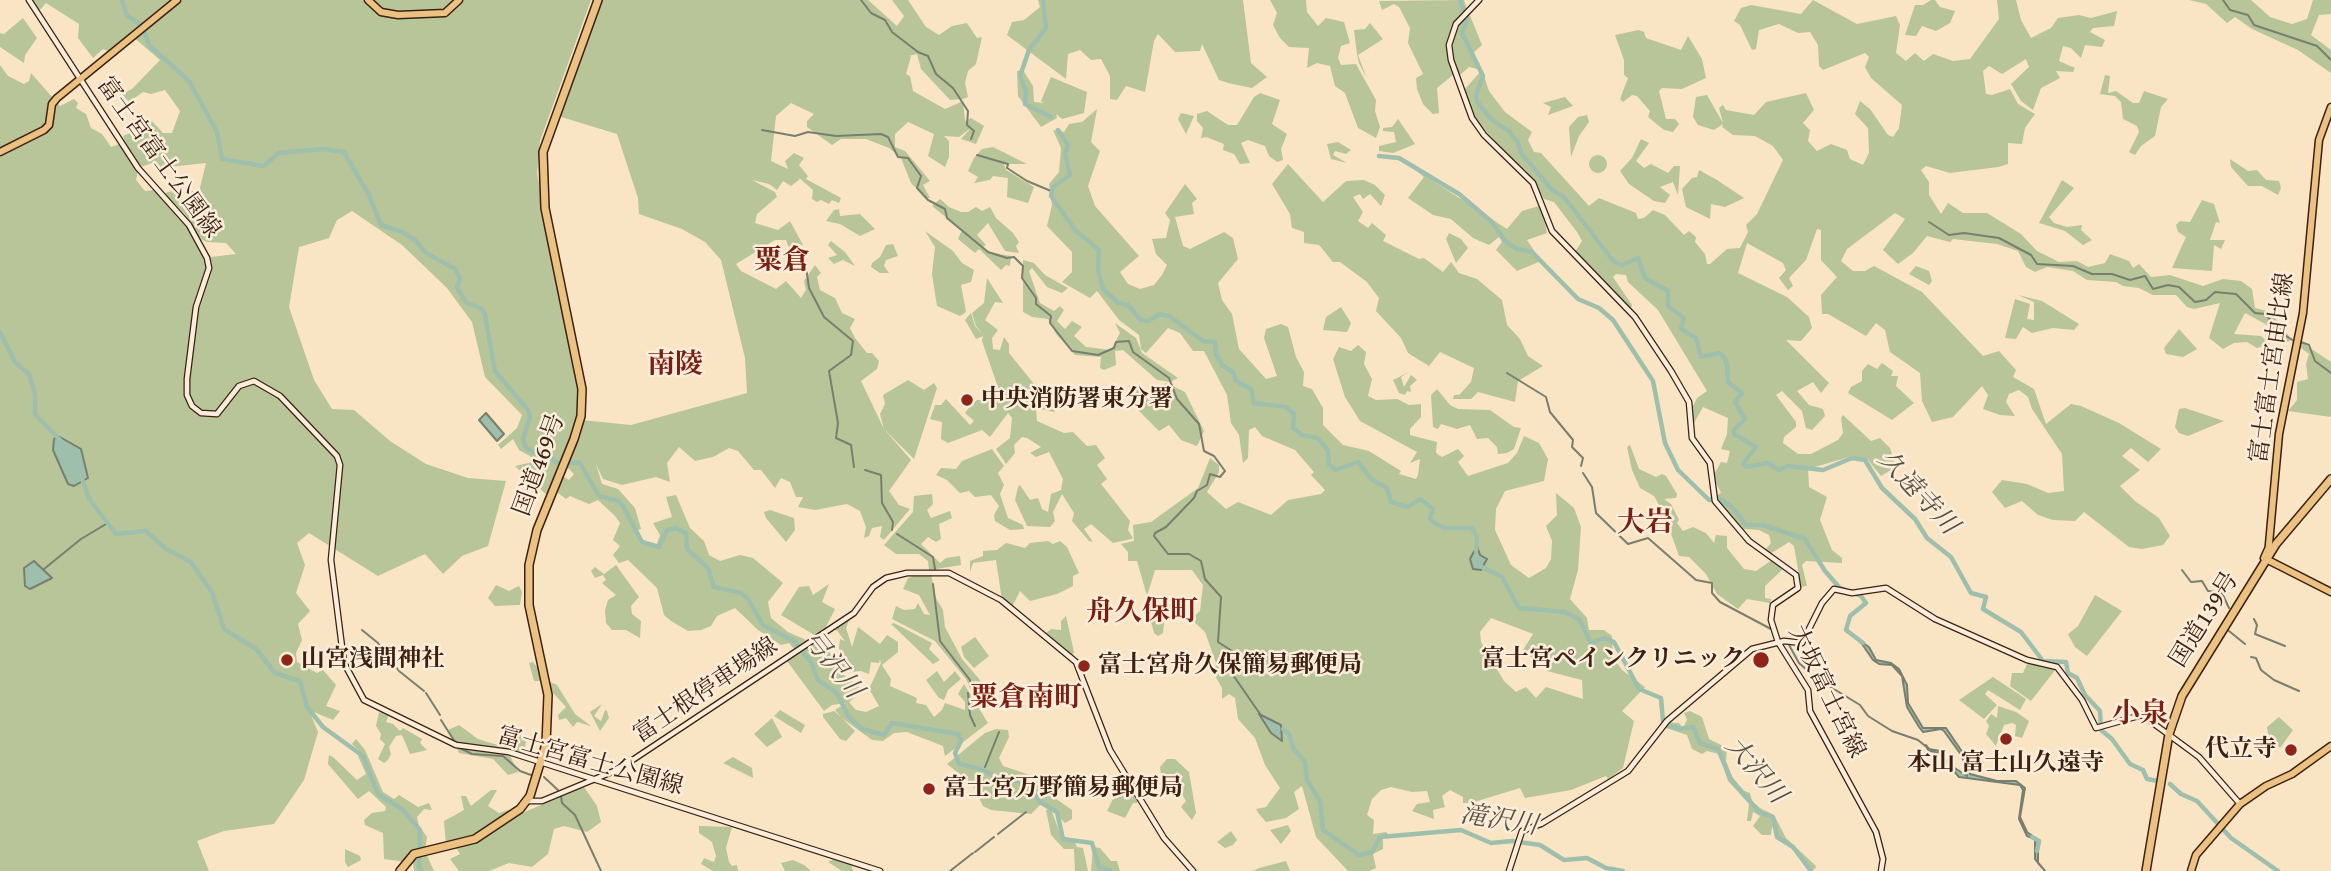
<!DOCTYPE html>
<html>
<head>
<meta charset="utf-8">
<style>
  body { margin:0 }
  canvas { display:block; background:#f9e4c4 }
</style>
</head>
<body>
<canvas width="2331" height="871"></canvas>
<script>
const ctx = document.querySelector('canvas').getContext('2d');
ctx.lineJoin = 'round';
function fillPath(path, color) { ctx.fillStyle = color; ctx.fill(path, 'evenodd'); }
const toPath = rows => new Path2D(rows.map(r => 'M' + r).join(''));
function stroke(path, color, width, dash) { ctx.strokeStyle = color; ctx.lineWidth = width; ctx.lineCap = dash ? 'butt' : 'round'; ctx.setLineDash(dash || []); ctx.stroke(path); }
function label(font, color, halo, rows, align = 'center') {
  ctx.font = font + ' "Gentium Book Plus","Noto Serif JP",serif'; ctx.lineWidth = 5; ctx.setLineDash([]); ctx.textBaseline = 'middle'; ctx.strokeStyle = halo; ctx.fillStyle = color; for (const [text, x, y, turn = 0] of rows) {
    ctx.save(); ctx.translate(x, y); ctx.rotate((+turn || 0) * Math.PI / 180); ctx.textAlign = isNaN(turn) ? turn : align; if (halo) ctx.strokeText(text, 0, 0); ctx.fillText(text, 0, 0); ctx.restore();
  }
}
fillPath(toPath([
  [31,0,591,0,540,141,537,173,579,391,579,411,572,440,550,498,515,466,533,462,530,456,519,450,513,439,501,449,498,445,517,428,522,415,485,377,472,322,447,288,402,245,352,211,337,220,329,238,299,247,289,307,314,380,332,409,354,410,390,441,426,464,468,478,506,481,488,546,462,556,443,574,425,554,378,576,309,533,297,543,305,565,296,593,310,611,298,624,302,640,296,653,297,662,317,673,323,670,336,685,326,706,340,711,333,720,309,710,318,732,304,780,274,824,224,831,197,841,209,871,0,871,0,65,8,76,24,84,29,81,31,73,60,106,74,99,78,103,76,108,86,114,91,128,102,134,111,147,120,144,138,171,136,180,145,191,155,190,182,218,211,257,236,254,226,243,207,242,199,238,184,213,163,194,171,191,185,201,192,191,199,192,206,163,160,168,152,163,141,167,126,145,123,136,139,129,149,118,163,133,172,133,180,111,165,90,151,94,143,92,129,102,122,94,132,89,160,60,132,36,110,52,103,49,93,58,78,38,79,24,46,3,39,11],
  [598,0,868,0,897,26,904,16,892,0,908,0,926,27,939,35,952,26,967,23,977,38,982,37,976,64,968,71,965,83,968,97,963,99,950,100,921,69,917,54,909,56,911,56,906,74,910,76,913,91,945,109,963,101,965,121,971,118,984,126,976,144,961,139,971,128,959,137,944,136,949,141,949,157,945,167,928,156,934,134,908,122,895,134,895,147,905,151,930,181,923,185,930,198,926,198,911,183,901,158,889,148,866,139,841,139,832,145,807,127,807,121,814,114,791,103,776,116,771,161,788,169,785,161,794,153,804,158,799,165,808,176,806,179,841,198,839,203,832,200,829,204,821,200,817,202,812,199,813,190,797,176,800,179,791,186,783,181,777,190,769,184,752,180,775,192,777,197,757,214,755,223,778,230,790,221,803,245,789,248,786,240,775,240,736,264,741,271,776,289,786,281,801,298,806,290,804,281,815,265,821,273,817,277,820,290,835,298,842,313,855,319,850,328,855,338,867,353,872,353,879,361,877,369,861,381,884,429,880,414,885,404,883,395,908,380,924,390,934,383,937,388,914,459,884,429,911,460,889,491,899,505,910,509,884,540,880,537,882,526,872,528,869,536,864,538,866,527,860,511,847,504,815,510,798,507,803,497,796,497,790,482,781,478,775,488,761,470,754,470,738,451,729,448,713,457,695,461,679,447,667,463,670,482,656,477,622,485,603,479,596,464,602,484,618,489,635,508,641,529,636,531,643,545,656,546,660,535,653,523,672,517,666,497,676,495,690,528,704,541,709,555,720,561,740,555,753,558,783,583,768,602,771,618,788,632,806,640,794,649,789,643,781,645,758,630,735,608,717,616,711,626,701,630,688,631,671,621,664,615,657,588,628,560,619,563,613,555,620,546,613,540,620,523,615,516,598,500,589,504,570,496,566,499,558,493,561,475,569,480,574,474,566,466,582,420,631,425,747,393,745,358,721,260,705,242,682,229,639,214,638,198,617,134,558,116],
  [1038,0,1243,0,1251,63,1267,77,1252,88,1228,83,1219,80,1202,44,1200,51,1175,52,1158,34,1154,41,1145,92,1126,86,1117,100,1110,99,1110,76,1101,59,1091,60,1080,50,1068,54,1066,79,1007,35,1012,22,1024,20,1040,7],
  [1270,0,1306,0,1307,12,1318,26,1326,18,1344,22,1350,43,1341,46,1338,58,1341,65,1356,64,1376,100,1375,111,1380,127,1376,138,1358,128,1345,93,1335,86,1330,66,1317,63,1307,68,1309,48,1289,47,1280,38,1273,25,1277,13],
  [1464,0,1467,9,1454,23,1447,49,1454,74,1437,88,1439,113,1433,114,1423,104,1417,89,1416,78,1423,74,1408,43,1410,28,1399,7,1394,4,1382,10,1379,1],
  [1813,0,1857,24,1896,16,1900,25,1896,53,1906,61,1915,53,1924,61,1933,54,1953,61,1970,59,1999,19,1997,0,2016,0,2021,20,2031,38,2051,28,2058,18,2079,15,2091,18,2117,11,2114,26,2093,28,2090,32,2105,40,2102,47,2085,45,2081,58,2071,48,2063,46,2059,61,2075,68,2073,72,2056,71,2060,78,2041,88,2033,110,2021,101,2011,84,2029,67,2026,59,2002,74,1989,66,1983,71,1986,94,1992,95,2010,89,2018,104,2035,114,2025,128,2022,144,2008,143,2008,164,1998,167,1950,173,1926,166,1921,170,1929,182,1929,195,1941,214,1948,203,1963,213,1987,213,2021,234,2037,251,2059,262,2077,261,2088,267,2105,263,2110,254,2129,261,2133,268,2139,264,2151,277,2170,275,2203,286,2223,279,2241,281,2252,289,2255,308,2267,311,2276,319,2292,340,2287,342,2269,326,2245,313,2234,334,2261,336,2270,344,2257,348,2247,342,2234,343,2223,349,2209,338,2220,303,2194,309,2187,307,2176,295,2153,295,2139,288,2123,286,2116,282,2087,280,2073,271,2047,267,2035,272,2026,267,2016,247,2018,251,1997,244,1953,239,1950,242,1927,236,1913,253,1898,264,1883,250,1905,219,1895,213,1847,249,1841,261,1853,271,1865,271,1874,266,1922,292,1983,356,1999,351,2016,370,2013,377,2034,389,2046,424,2071,404,2081,406,2119,423,2161,449,2148,462,2131,448,2122,456,2140,470,2120,486,2135,501,2159,518,2170,536,2163,545,2142,549,2129,547,2084,512,2075,521,2053,520,2038,515,2022,501,2005,508,1992,492,2002,480,2027,484,2048,493,2064,491,2062,454,2032,409,2028,397,2019,390,2009,394,2006,402,2015,416,2000,415,1983,409,1988,395,1982,386,1953,417,1932,422,1922,401,1920,373,1890,352,1885,330,1876,323,1866,336,1828,314,1822,314,1821,295,1837,277,1821,260,1821,230,1817,229,1806,260,1789,278,1793,286,1788,290,1779,278,1786,270,1783,263,1747,243,1738,273,1787,297,1809,317,1812,328,1801,341,1786,340,1829,383,1821,393,1813,382,1797,391,1809,405,1823,409,1825,416,1812,430,1806,428,1802,411,1782,391,1776,395,1796,422,1796,427,1784,437,1783,443,1798,454,1811,454,1838,440,1843,433,1841,418,1843,415,1871,441,1880,438,1890,448,1896,467,1881,476,1868,460,1849,457,1808,469,1809,487,1827,497,1820,520,1832,550,1842,558,1842,563,1806,561,1802,565,1807,586,1801,587,1794,546,1789,542,1770,554,1766,549,1771,543,1769,535,1759,530,1743,529,1714,497,1721,493,1713,476,1721,462,1727,463,1730,451,1721,449,1727,434,1728,418,1703,407,1693,425,1692,408,1697,398,1707,391,1658,310,1628,282,1626,275,1616,274,1613,277,1632,305,1631,310,1575,252,1582,241,1577,232,1554,202,1544,199,1525,169,1522,170,1473,117,1465,96,1464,90,1482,70,1489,91,1505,112,1532,132,1528,140,1534,152,1541,153,1589,206,1599,198,1636,213,1638,219,1644,218,1653,210,1665,215,1684,235,1689,231,1696,237,1695,242,1705,254,1707,264,1710,264,1727,249,1740,248,1748,232,1746,225,1757,214,1783,160,1773,146,1755,136,1733,135,1722,127,1723,124,1714,130,1698,125,1693,117,1696,97,1707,95,1723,123,1719,108,1723,105,1726,110,1754,115,1766,102,1806,93,1814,110,1803,123,1810,130,1808,141,1817,151,1831,144,1847,150,1850,159,1863,165,1869,153,1868,128,1855,114,1860,101,1870,109,1888,135,1893,137,1899,128,1902,105,1871,78,1865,67,1869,57,1865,53,1823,70,1819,66,1818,45,1810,32,1798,33,1779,24,1759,30,1756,49,1752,50,1740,25,1734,21,1741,8,1751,5,1801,14],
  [1931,0,1935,0,1940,7,1955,11,1950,23,1936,31,1922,26,1916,36,1905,35,1915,5,1923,5],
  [2189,0,2251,0,2270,17,2292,24,2307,19,2313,0,2331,0,2331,14,2319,15,2311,35,2331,50,2331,73,2298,50,2252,29,2235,17,2227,23,2206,4],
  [1469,13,1482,45,1472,54,1480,64,1477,69,1469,67,1460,75,1454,63,1452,36,1459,22],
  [23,18,37,38,25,55,24,63,0,47,0,33,4,34],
  [1370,23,1383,39,1358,55,1367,79,1359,63,1357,54,1354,30,1365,29],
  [1639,30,1644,32,1646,38,1681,50,1688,36,1702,59,1706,78,1682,89,1662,88,1659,91,1666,119,1675,119,1679,124,1673,132,1664,130,1648,117,1650,111,1637,96,1632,95,1623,102,1620,99,1628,78,1624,75,1624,60,1615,35],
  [1023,70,1033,86,1034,102,1044,103,1041,101,1051,77,1087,92,1084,113,1062,119,1056,114,1057,118,1041,127,1018,96,1017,71],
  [2105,75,2110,76,2108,93,2116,91,2133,103,2139,103,2144,91,2168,99,2161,107,2155,136,2141,146,2135,155,2129,152,2139,132,2137,126,2123,119,2121,102,2115,96,2100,94],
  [1260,93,1280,100,1272,124,1287,134,1281,149,1283,160,1277,162,1269,156,1265,146,1248,140,1241,143,1250,163,1240,164,1234,154,1223,150,1224,144,1206,137,1201,138,1203,128,1197,121,1197,114,1207,111,1228,125,1237,125,1254,97],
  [1565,97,1573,106,1548,115,1551,107,1543,103],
  [1097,109,1091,142,1100,151,1088,186,1095,206,1139,256,1120,272,1128,284,1140,289,1154,285,1162,275,1167,265,1156,254,1152,239,1166,238,1170,220,1165,213,1185,184,1197,199,1192,203,1194,214,1175,217,1183,246,1190,249,1224,232,1233,238,1238,259,1218,283,1222,300,1232,314,1239,349,1266,379,1277,376,1264,338,1266,329,1281,324,1288,327,1296,357,1304,372,1303,386,1312,389,1323,408,1323,425,1343,445,1369,451,1401,471,1399,474,1416,479,1418,475,1420,459,1410,463,1417,452,1360,421,1345,397,1333,359,1339,347,1351,351,1358,345,1366,352,1364,364,1372,379,1368,396,1376,400,1397,399,1409,405,1421,404,1421,417,1410,429,1410,435,1437,442,1436,453,1442,457,1458,449,1464,456,1458,462,1468,476,1508,463,1517,453,1524,436,1539,443,1548,459,1544,481,1505,491,1496,509,1495,530,1511,565,1529,578,1546,568,1551,559,1552,541,1546,526,1557,515,1556,493,1574,508,1581,527,1578,570,1570,599,1587,618,1589,630,1604,630,1612,636,1613,657,1622,670,1645,687,1622,711,1634,721,1623,768,1608,779,1606,776,1571,790,1525,798,1520,788,1471,803,1463,803,1463,797,1450,790,1442,796,1445,807,1433,810,1434,819,1412,811,1417,804,1430,802,1427,791,1412,792,1391,787,1381,790,1372,799,1367,815,1374,820,1373,834,1386,832,1390,836,1383,839,1383,849,1373,854,1376,868,1369,871,1348,871,1316,837,1302,786,1294,792,1299,809,1286,818,1266,822,1259,814,1256,809,1266,807,1280,788,1265,765,1255,738,1238,719,1235,698,1229,694,1222,699,1222,688,1214,674,1216,663,1205,632,1191,619,1200,611,1203,585,1192,570,1155,570,1147,596,1137,561,1128,561,1128,552,1121,544,1134,541,1133,525,1151,522,1198,488,1210,458,1219,465,1219,472,1207,492,1226,509,1238,502,1271,515,1288,500,1321,494,1325,490,1311,475,1314,472,1295,450,1262,436,1255,427,1249,430,1248,458,1243,463,1239,435,1231,423,1227,395,1204,351,1193,351,1180,333,1168,328,1146,353,1141,349,1139,335,1119,320,1097,291,1090,298,1062,282,1072,272,1072,252,1047,226,1052,205,1049,184,1059,172,1061,148,1053,130,1064,132,1069,124,1082,122],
  [1491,618,1533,634,1523,650,1547,671,1582,680,1583,699,1546,687,1536,698,1526,687,1516,692,1504,681,1481,642,1480,632],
  [1181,113,1194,116,1186,134,1178,119],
  [1587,115,1589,122,1579,136,1571,157,1569,127,1578,117],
  [1398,119,1415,144,1393,153,1379,151,1379,146,1396,142,1394,132,1383,131,1383,128,1392,127],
  [1641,139,1649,143,1636,161,1644,168,1651,164,1668,173,1674,166,1680,166,1678,195,1673,182,1660,187,1670,195,1665,203,1654,201,1629,184,1620,171,1632,158],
  [1338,142,1351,150,1346,154,1335,151,1333,155,1347,163,1331,159,1327,144],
  [993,147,1027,164,1004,164,1006,170,1034,187,1028,203,1007,197,1008,178,993,176,990,180,974,183,978,177,968,171,974,158,982,149],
  '1589 164a9 9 0 1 1 18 0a9 9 0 1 1-18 0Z',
  [2230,159,2248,171,2257,170,2266,180,2279,181,2281,188,2278,195,2262,186,2248,186,2231,167],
  [1288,164,1323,202,1346,181,1364,180,1375,185,1385,195,1381,206,1370,194,1363,199,1360,194,1353,197,1363,212,1358,221,1368,228,1372,223,1386,235,1383,241,1419,259,1424,258,1443,272,1451,262,1459,273,1477,279,1502,300,1507,325,1520,339,1528,356,1543,366,1518,381,1515,402,1478,392,1471,399,1453,399,1454,395,1459,395,1471,382,1474,368,1440,352,1429,366,1408,353,1401,338,1376,311,1379,298,1367,282,1340,262,1333,262,1319,245,1304,243,1304,232,1292,228,1290,214,1272,184],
  [1413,168,1507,229,1522,211,1542,205,1547,233,1527,240,1541,261,1517,271,1496,250,1502,242,1499,237,1489,245,1473,238,1451,219,1433,215,1408,198,1424,177],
  [1699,170,1717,180,1744,198,1725,207,1711,204,1710,219,1686,207,1682,189,1692,178,1697,177],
  [2062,180,2074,188,2049,217,2054,223,2067,227,2082,225,2081,230,2092,240,2083,245,2065,231,2039,223],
  [940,199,949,207,961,212,968,212,976,207,982,211,990,207,996,218,1013,233,1019,242,1016,246,1019,253,1005,251,988,223,977,235,986,245,983,247,988,252,1011,256,1010,266,1006,265,1001,270,979,249,975,253,958,239,962,230,932,206],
  [2202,200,2214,204,2220,223,2216,222,2210,240,2225,240,2221,249,2214,245,2212,271,2172,268,2186,237,2178,232,2176,225,2180,221,2190,222],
  [839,209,840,216,860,214,875,229,860,236,840,224,826,221,834,210],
  [925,231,953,251,962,263,974,270,971,282,961,285,966,312,960,316,937,306,932,274,935,247],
  [1449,233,1461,239,1468,248,1456,263,1446,239],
  [831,241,845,252,855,266,843,260,834,264,828,258,837,255,828,245],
  [893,244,898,256,886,260,884,266,889,273,880,273,871,267,872,263,880,257,886,245],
  [1023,260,1034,263,1045,275,1068,288,1062,293,1047,287,1032,268,1029,271,1040,303,1054,311,1060,306,1064,310,1057,321,1065,329,1072,321,1082,327,1074,336,1086,347,1111,350,1120,333,1115,323,1136,338,1142,353,1178,378,1170,382,1157,380,1123,350,1115,351,1116,365,1104,370,1100,368,1101,357,1075,355,1056,334,1048,319,1032,317,1023,312],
  [1916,266,1929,271,1932,281,1929,285,1909,274],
  [987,278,1003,303,995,302,985,320,998,330,992,338,993,349,1000,350,1004,337,1009,344,1009,353,1039,390,1044,385,1061,386,1062,411,1059,406,1054,412,1036,408,1037,421,1064,433,1073,432,1087,446,1096,445,1105,458,1097,465,1107,479,1101,484,1130,521,1128,530,1133,538,1131,539,1113,543,1091,524,1084,529,1093,542,1089,541,1072,521,1074,513,1062,494,1053,512,1055,521,1050,527,1027,526,1015,500,1018,487,1020,485,1030,500,1038,498,1042,509,1048,512,1051,494,1061,490,1063,479,1049,452,1036,457,1030,453,1041,447,1027,438,1022,437,1014,445,1015,453,1006,464,996,449,1010,438,1012,418,1008,413,990,437,982,430,948,443,941,439,942,422,930,419,935,405,941,405,946,399,970,425,974,421,965,413,971,405,977,400,995,401,1000,393,982,341,983,336,976,339,965,320,971,313,975,326,984,336,976,326,972,313,984,303],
  [2018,295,2042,301,2079,324,2074,330,2053,328,2032,333,2023,327,2016,339,2005,338,2015,299,2030,304,2027,319,2034,320,2034,302],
  [1341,307,1351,323,1347,332,1323,330,1326,317],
  [2179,329,2197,349,2183,357,2166,354,2164,348],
  [2301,342,2331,362,2331,417,2288,411,2297,400,2297,382,2308,379,2306,364,2309,354,2301,348],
  [1882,363,1893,371,1891,376,1898,376,1896,386,1914,403,1892,420,1848,393,1851,387,1862,381,1862,371,1868,364,1877,369],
  [1409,372,1401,377,1404,387,1411,375,1417,380,1410,386,1411,392,1407,391,1405,395,1399,393,1393,380],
  [1166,383,1185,392,1204,431,1197,446,1181,440,1169,425,1159,431,1137,409,1129,385,1143,390,1150,399],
  [1437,389,1450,405,1458,409,1490,410,1514,427,1521,428,1514,449,1507,453,1498,454,1497,447,1488,438,1477,439,1470,425,1457,429,1441,424,1438,429,1433,427,1431,395],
  [2185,408,2224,421,2188,436,2179,433,2175,427,2179,409],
  [1630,445,1639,469,1656,477,1662,474,1666,476,1677,494,1676,498,1664,499,1671,504,1679,520,1677,523,1683,531,1693,527,1706,533,1714,543,1716,535,1727,536,1727,548,1744,569,1756,571,1772,560,1778,564,1782,570,1765,586,1765,598,1771,599,1770,603,1747,599,1738,609,1717,594,1706,574,1689,557,1679,556,1664,514,1654,496,1640,488,1632,470,1627,447],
  [992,449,1004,466,998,473,1004,485,1000,494,1008,518,1023,525,1024,529,1010,530,995,521,994,515,999,506,991,495,975,497,969,491,960,493,947,480,936,475,941,468,956,469,962,461],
  [932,494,933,504,927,510,931,518,950,511,952,518,939,524,941,539,936,542,928,537,921,544,940,563,946,558,960,556,961,565,929,570,928,561,919,554,896,554,884,545,913,512,914,496],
  [770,510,794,518,795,530,786,542,766,518,764,512],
  [1048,541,1053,544,1060,541,1067,547,1079,573,1073,576,1073,586,1057,594,1030,601,1020,591,1012,607,1002,600,996,560,973,563,970,572,970,561,983,556,983,551,997,550,1006,543,1025,548,1030,543],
  [616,565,639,597,631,606,632,614,641,621,640,638,626,630,612,630,606,623,605,610,608,600,616,595,602,583,606,580,603,575,595,578,591,571,595,567,604,574],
  [919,574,931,574,936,598,943,610,945,627,962,659,980,680,982,689,977,694,973,694,966,679,935,641,892,619,896,606,904,610,915,609,918,603,924,614,930,615,919,595,903,589,908,578],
  [829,584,822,602,835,609,824,631,816,636,781,615,799,587,809,586,813,595],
  [496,585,509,591,519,586,522,592,520,605,495,606,488,598],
  [2095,595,2122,611,2087,656,2075,647,2068,634,2078,626],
  [1151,607,1156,609,1164,623,1163,633,1158,636,1154,633,1148,610],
  [1066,616,1074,652,1072,656,1044,635,1051,629,1061,630,1061,621],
  [850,618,846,628,852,647,858,627,880,644,887,635,898,642,898,652,882,665,891,679,890,686,917,698,916,703,926,705,934,717,942,710,945,703,965,710,965,702,958,694,964,684,988,723,945,756,943,746,907,732,894,733,883,741,872,740,842,718,855,731,846,741,840,739,823,717,823,714,834,711,841,717,835,710,846,703,832,705,824,711,787,661,823,637,826,648,836,661,844,662,839,648,840,639,845,641,835,628],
  [880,659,881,663,869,689,879,706,866,712,856,710,849,702,859,693,859,686,841,673,861,671,869,674,871,662,879,663],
  [894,623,932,643,929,649,940,660,933,664,891,624],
  [975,637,989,656,974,668,964,657,961,647],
  [533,662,548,681,557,685,575,714,591,726,577,722,573,727,566,718,559,720,558,715,566,707,542,681,534,681,529,663],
  [2028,662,2056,669,2031,701,2010,686,2012,673,2023,673],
  [937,671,944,682,955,671,961,679,948,690,944,700,939,698,926,680],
  [1993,677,2026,699,2020,710,1988,690,1985,694,1997,705,1984,719,1959,700],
  [602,704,594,716,601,721,605,710,607,711,609,718,600,731,590,712],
  [1998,706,2016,712,2029,721,2022,738,2015,736,2016,725,2012,723,2004,725,1996,746,1986,734,1989,726,1986,721,1991,714,1997,718],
  [780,710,805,725,801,733,774,716],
  [1690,711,1702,717,1709,739,1727,748,1726,761,1737,788,1750,793,1752,801,1760,808,1774,815,1786,838,1816,866,1815,869,1810,870,1791,845,1779,838,1777,830,1772,827,1771,835,1762,835,1753,826,1760,816,1753,812,1751,821,1747,821,1749,804,1728,781,1719,754,1707,751,1702,754,1692,749,1687,735,1663,727,1665,722,1679,723,1683,728,1687,720,1684,713],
  [379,712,389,715,386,722,393,724,400,731,403,728,422,739,420,743,427,750,410,754,402,735,396,736,389,747,391,754,388,760,384,763,378,759,385,744,380,739,381,734,376,726],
  [2279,717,2293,730,2280,748,2268,734,2267,727],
  [772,718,782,737,767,747,754,734],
  [459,725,478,739,504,747,516,727,526,741,524,754,513,751,511,758,518,772,508,775,493,759,459,753,448,730],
  [996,729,1008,730,1009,737,999,758,1003,766,1033,776,1042,789,1072,810,1072,819,1065,823,1051,809,1062,839,1074,840,1077,847,1083,848,1088,871,1075,871,1074,849,1064,849,1051,835,1046,810,1051,808,1041,804,1031,814,991,810,983,806,972,784,947,764,985,733],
  [356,739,365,750,383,792,394,799,399,795,418,807,429,803,432,810,424,809,417,817,419,826,427,837,425,851,434,871,414,871,413,863,384,859,383,833,365,825,364,820,372,813,385,811,386,807,369,791,358,799,328,764,329,755,333,757,357,780,366,774,358,756,360,752,352,744],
  [733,757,752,768,753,778,723,763],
  [1167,759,1175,759,1189,772,1196,813,1192,820,1181,807,1186,801,1183,796,1161,774,1160,767],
  [1126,781,1139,799,1137,803,1133,803,1125,818,1107,811,1118,789],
  [584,787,597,806,601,822,587,832,564,826,554,829,548,854,532,867,509,863,489,871,459,871,450,859,460,854,457,849,446,845,444,821,464,810,461,796,466,796,471,806,491,790,497,790,488,806,499,813,508,810,515,816],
  [1288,825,1291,831,1281,844,1270,830],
  [699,826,732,827,726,848,729,862,732,866,737,865,738,871,713,871,701,864,704,858,714,862,716,856,712,842,699,833],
  [1231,831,1237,840,1233,845,1225,848,1217,842],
  [1093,847,1100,848,1111,861,1117,861,1120,871,1091,871],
  [345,849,360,856,361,860,348,867,345,862],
  [836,858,851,863,853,871,842,871,828,862],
  [793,860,804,865,811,871,785,871,781,863],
  [1286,861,1290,871,1253,871,1259,868]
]), '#b8c599');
const water = toPath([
  [486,413,504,434,497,441,479,420,486,413],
  [58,436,81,449,88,478,74,486,68,484,53,450,54,439,58,436],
  [1477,546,1480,555,1487,559,1481,570,1473,569,1470,559,1477,546],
  [34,561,52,578,30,589,25,586,24,568,34,561],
  [1860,641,1869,647,1876,660,1891,663,1899,669,1907,685,1908,703,1923,728,1946,728,1965,756,1970,774,1997,781,2016,781,2025,788,2020,817,2027,832,2038,840,2038,863,2045,871,2035,859,2035,839,2027,836,2019,819,2023,790,2020,785,1959,777,1940,754,1928,750,1926,745,1929,749,1940,751,1950,765,1967,776,1962,756,1944,731,1941,729,1923,732,1919,727,1907,707,1902,676,1892,665,1879,664,1873,660,1860,641],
  [1259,714,1281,725,1282,741,1271,733,1259,714]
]);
fillPath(water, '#9fbfad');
stroke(water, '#787f6f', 2);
stroke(toPath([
  [861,0,871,13,885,20,892,32,918,52,928,56,936,74,953,88,968,111,967,125,974,131,971,139],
  [2223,0,2230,10,2248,15,2254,25,2317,46,2331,60],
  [762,130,795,136,808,132,836,136,881,134,888,137,898,157,908,158,921,176,917,188,928,200,945,209,947,218,988,252,1007,258,1014,257,1023,266,1022,278,1036,298,1036,304,1051,316,1050,323,1072,351,1098,355,1114,348,1116,342,1129,341,1133,352,1169,378,1177,399,1199,424,1204,451,1214,456,1225,471,1220,477,1210,474,1207,485,1197,491,1194,498,1166,527,1155,533,1154,536,1168,554,1189,554,1201,561,1205,579,1221,597,1218,642,1232,651,1231,672,1260,714],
  [977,155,1008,164,1007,168,1027,181,1051,191],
  [1929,222,1949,235,1964,233,1999,238,2031,255,2037,264,2073,266,2092,274,2112,274,2130,280,2145,276,2153,289,2168,285,2179,287,2195,302,2206,300,2215,292,2236,294,2255,313,2265,314,2283,334,2294,341],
  [804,253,809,288,824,317,853,341,851,355,829,371,838,423,836,438,851,445,854,467],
  [2301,342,2309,345,2315,361,2331,373],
  [1507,373,1546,397,1550,412,1573,440,1572,447,1583,458,1581,466],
  [865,470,881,475,882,503,893,522,892,530],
  [1583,473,1592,487,1596,513,1628,544,1648,538,1696,580,1712,583,1712,593,1720,602,1771,629],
  [89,498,90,500],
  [897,534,933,557,935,569],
  [44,569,81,539,106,524],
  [2182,570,2191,582,2202,581,2208,591,2222,593,2229,608],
  [933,584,940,641,970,680,970,686],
  [2254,619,2257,625,2255,634,2285,646],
  [362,630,378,643,399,671,424,691],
  [2229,631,2245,644],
  [1788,643,1799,663,1816,678,1860,705,1868,716,1892,731,1918,740,1929,749],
  [2251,657,2256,658,2261,670,2274,680,2299,691],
  [426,693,440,715],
  [968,693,970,715,975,726],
  [441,720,455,742],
  [460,748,472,754,503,756,520,771,531,775],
  [985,767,999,732],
  [544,777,560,792],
  [561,796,562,803,575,815,601,871],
  [998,834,1026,812],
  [975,852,994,837],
  [950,871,973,853]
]), '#787f6f', 2);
stroke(toPath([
  [122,0,127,16,142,25,149,45,189,81,217,132,222,159,263,166,279,153,323,149,344,152,369,195,381,225,402,232,415,240,426,253,455,269,460,278,457,288,467,303,482,309,485,315,495,371,528,410,530,416,523,439,526,448,534,452,545,448,555,462,580,463,599,496,618,501,623,506,642,542,659,547,667,530,676,528,686,533,687,549,708,568,714,587,741,593,748,599,763,625,794,641,811,662,818,680,837,693,848,716,862,729,884,735,892,723,958,734,961,741,955,753,959,764,981,769,1002,780,1027,782,1040,802,1057,812,1063,839,1092,843,1099,867,1111,871],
  [1043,0,1046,28,1029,50,1020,76,1026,91,1025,104,1051,117],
  [1460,0,1467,20,1462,33,1483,76,1476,95,1477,102,1491,119,1510,132,1518,143,1521,153,1552,190,1564,197,1614,262,1622,265,1638,258,1645,278,1668,291,1668,306,1684,318,1681,329,1696,338,1701,357,1719,353,1723,356,1727,364,1728,382,1742,393,1735,402,1745,419,1734,430,1734,434,1756,447,1743,464,1746,467,1768,463,1779,470,1788,466,1823,470,1852,458,1865,460,1882,488,1915,519,1927,538,1951,557,1971,593,1986,597,1983,609,2021,632,2043,661,2066,662,2068,673,2077,678,2085,695,2100,711,2101,730,2112,739,2130,764,2143,770,2147,779,2158,781],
  [1058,130,1068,145,1065,154,1070,175,1053,187,1051,196,1076,231,1099,250,1098,270,1103,289,1118,303,1128,305,1141,320,1148,321,1160,314,1169,316,1203,341,1215,342,1216,354,1223,366,1233,372,1236,381,1251,389,1254,403,1286,407,1294,414,1293,428,1302,435,1317,438,1328,450,1329,464,1336,470,1358,462,1372,480,1387,488,1391,502,1408,507,1420,499,1433,509,1430,519,1436,524,1445,528,1472,528,1477,537,1476,551],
  [1379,156,1399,158,1459,194,1492,222,1506,242,1517,249,1532,252,1578,299,1599,308,1613,320,1653,381,1665,443,1678,470,1709,500,1718,498,1732,507,1746,525,1763,525,1805,539,1825,571,1839,587,1845,590],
  [0,332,15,362,29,374,35,394,35,414,61,441],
  [81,476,89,498],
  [90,500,116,534,146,531,166,549,191,562,212,592,224,629,256,649,275,673,300,681,307,707,323,727,363,756,378,794,403,810,420,830,419,867,422,871],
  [1478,565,1502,577,1519,608,1565,612,1579,619,1591,643,1605,638,1614,642,1639,689,1661,698,1663,721,1666,725,1680,729,1693,727,1700,743,1718,749,1730,778,1759,812,1773,817,1777,837,1793,847,1811,871],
  [1853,593,1861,596,1866,603,1850,616,1846,630,1863,643],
  [1283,729,1289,734,1293,748,1305,762,1307,780,1320,801,1323,830,1359,855,1372,852,1380,837,1461,830,1491,843,1512,841,1540,845,1564,860,1587,858,1606,868,1623,871],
  [2170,784,2181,794,2197,801,2231,838,2278,871],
  [2032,837,2039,841,2037,851]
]), '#9fbfad', 4.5);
const secondary = toPath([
  [29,0,138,168,189,225,207,258,209,268,196,307,187,379,187,395,192,406,201,413,217,414,239,386,254,381,280,396,337,456,340,465,331,560,344,663,364,700,456,745,509,752,880,871],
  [1479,0,1456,24,1449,45,1451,60,1472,118,1484,135,1533,183,1552,231,1635,317,1671,371,1689,402,1692,438,1710,463,1715,501,1749,541,1796,575,1798,588,1773,605,1771,620,1778,642,1808,690,1810,711,1876,832,1883,859,1881,871],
  [527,801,542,801,619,769,854,613,873,587,886,578,907,573,949,573,1001,600,1076,662,1110,750,1164,838,1193,871],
  [1509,871,1522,831,1541,824,1628,771,1667,721,1752,649,1784,641,1802,643,1822,603,1834,589,1852,593,1886,588,1935,619,2027,660,2057,667,2082,700,2096,728,2142,715,2199,757,2240,804]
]);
const primary = toPath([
  [368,0,381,12,398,15,445,13,459,0],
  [0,152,44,130,49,125,52,104,57,98,177,0],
  [2269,547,2264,558,2331,592],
  [2268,555,2279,434,2303,313,2319,140,2331,107],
  [2191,871,2196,855,2240,804,2266,786,2292,774,2331,746]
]);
const highway = toPath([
  [400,871,414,854,475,839,520,809,530,796,546,744,548,695,529,605,529,565,537,530,574,439,581,416,582,389,545,208,543,152,598,0],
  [2146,871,2169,734,2182,696,2276,544,2331,479]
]);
stroke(secondary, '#3d2012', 7);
stroke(primary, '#3d2012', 9);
stroke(highway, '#3d2012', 10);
stroke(secondary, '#fbedd9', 4.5);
stroke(primary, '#ecc282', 6);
stroke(highway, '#ecc282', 7);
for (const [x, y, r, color] of [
  [967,400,7,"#8f2418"],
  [287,660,7,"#8f2418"],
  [1761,660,9,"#8f2418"],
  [1084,666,7,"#8f2418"],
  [2006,739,7,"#8f2418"],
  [2291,750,7,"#8f2418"],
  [929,789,7,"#8f2418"]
]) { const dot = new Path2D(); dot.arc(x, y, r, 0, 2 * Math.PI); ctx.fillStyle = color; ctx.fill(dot); stroke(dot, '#fbedd9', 2.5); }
label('24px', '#3d2012', '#fbedd9', [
  ["富士宮富士公園線",158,158,54],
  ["富士富士宮由比線",2273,368,-82],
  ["国道469号",540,465,-70],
  ["国道139号",2205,620,-58],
  ["富士根停車場線",706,691,-34],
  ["大坂富士宮線",1826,692,64],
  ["富士宮富士公園線",590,762,16]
]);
label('bold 24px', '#3d2012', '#fbedd9', [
  ["中央消防署東分署",981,400],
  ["山宮浅間神社",301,660],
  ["富士宮ペインクリニック",1745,660,"right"],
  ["富士宮舟久保簡易郵便局",1098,666],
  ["代立寺",2277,750,"right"],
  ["本山 富士山久遠寺",2006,764,"center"],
  ["富士宮万野簡易郵便局",943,789]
], 'left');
label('italic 26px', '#5a5040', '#fbedd9', [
  ["久遠寺川",1917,493,47],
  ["弓沢川",832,665,52],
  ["大沢川",1755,771,49],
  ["滝沢川",1499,821,9]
]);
label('bold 28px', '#7a1f14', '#fbedd9', [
  ["粟倉",782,262],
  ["南陵",675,366],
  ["大岩",1645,524],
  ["舟久保町",1142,613],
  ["粟倉南町",1026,699],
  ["小泉",2140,715]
]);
</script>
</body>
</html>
